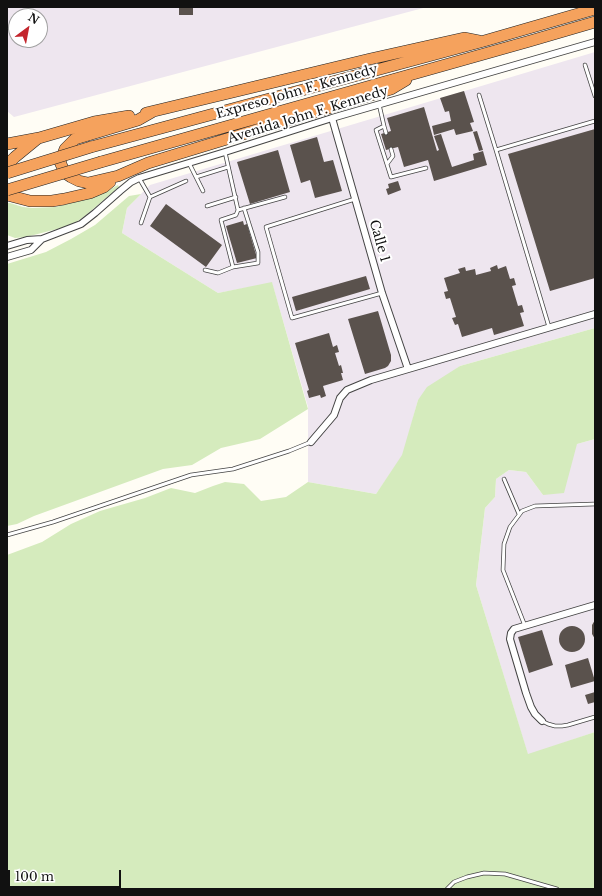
<!DOCTYPE html>
<html>
<head>
<meta charset="utf-8">
<style>
  body { margin:0 }
  #map { position:relative; width:602px; height:896px; overflow:hidden; background:#fffdf5; font-family:"Libre Baskerville",serif }
  canvas { display:block }
  .frame { position:absolute; inset:0; border:8px solid #111; pointer-events:none }
  .north { position:absolute; left:8px; top:8px; width:40px; height:40px; box-sizing:border-box; background:#fff; border:1px solid #a0a0a0; border-radius:50%; rotate:32deg; font-size:11px; font-weight:700; line-height:16px; text-align:center; color:#111 }
  .north::after { content:''; display:block; margin:auto; width:14px; height:18px; background:#c4262e; clip-path:polygon(50% 0,100% 100%,50% 72%,0 100%) }
  .scale { position:absolute; left:8px; top:870px; width:113px; height:18px; box-sizing:border-box; border:2px solid #111; border-top:0; padding-left:5px; font-size:12px; line-height:14px; white-space:nowrap; color:#111; -webkit-text-stroke:3px #fff; paint-order:stroke }
</style>
</head>
<body>
<div id="map">
<canvas width="602" height="896"></canvas>
<div class="frame"></div>
<div class="north">N</div>
<div class="scale">100 m</div>
</div>
<script>
const ctx = document.querySelector('canvas').getContext('2d');
ctx.lineJoin = 'round';
function fillPath(path, color) { ctx.fillStyle = color; ctx.fill(path, 'evenodd'); }
const toPath = rows => new Path2D(rows.map(r => 'M' + r).join(''));
function stroke(path, color, width, dash) { ctx.strokeStyle = color; ctx.lineWidth = width; ctx.lineCap = dash ? 'butt' : 'round'; ctx.setLineDash(dash || []); ctx.stroke(path); }
function label(font, color, halo, rows, align = 'center') {
  ctx.font = font + ' "Libre Baskerville",serif'; ctx.lineWidth = 4; ctx.setLineDash([]); ctx.textBaseline = 'middle'; ctx.strokeStyle = halo; ctx.fillStyle = color; for (const [text, x, y, turn = 0] of rows) {
    ctx.save(); ctx.translate(x, y); ctx.rotate((+turn || 0) * Math.PI / 180); ctx.textAlign = isNaN(turn) ? turn : align; if (halo) ctx.strokeText(text, 0, 0); ctx.fillText(text, 0, 0); ctx.restore();
  }
}
fillPath(toPath([
  [7,7,427,7,14,117,7,111],
  [16,16,40,16,40,40,16,40],
  [595,52,595,328,460,366,418,400,403,455,376,494,308,482,308,407,272,283,218,293,122,233,127,208,150,185],
  [595,439,595,732,528,755,476,585,485,508,495,497,496,479,509,470,526,472,543,495,577,444]
]), '#eee6ef');
fillPath(toPath([
  [118,185,119,187,86,215,75,223,61,228,26,237,15,238,7,235,7,203,10,203,23,207,32,208,56,207,89,198,107,191],
  [141,194,127,208,122,233,218,293,272,282,308,409,260,439,221,448,192,465,163,469,34,516,17,524,7,526,7,264,46,252,71,239,95,225,129,196],
  [595,328,595,439,577,444,564,493,543,495,526,472,509,470,496,479,495,497,485,508,476,585,528,754,595,732,595,889,7,889,7,555,42,542,71,524,100,511,145,498,171,488,195,493,213,486,225,482,244,484,261,501,286,497,308,482,376,494,402,455,418,400,427,387,460,366]
]), '#d5ebbd');
fillPath(toPath([
  [179,7,193,7,193,15,179,15],
  [464,91,474,122,470,123,473,131,456,135,454,129,434,135,432,126,451,121,449,111,445,112,440,98],
  [424,107,437,151,439,150,434,136,441,134,452,167,474,160,473,154,483,151,487,165,434,181,428,160,404,167,398,147,386,150,381,134,391,131,387,118],
  [595,129,595,278,550,291,508,154],
  [477,131,483,150,479,151,473,132],
  [317,137,324,162,333,160,342,191,315,198,310,180,301,183,290,145],
  [278,150,290,192,250,204,237,162],
  [398,181,401,190,388,195,386,189,389,188,388,184],
  [166,204,222,245,206,267,150,226],
  [243,221,244,225,247,224,257,258,237,263,226,226],
  [497,265,498,269,506,266,510,279,514,278,516,285,512,286,518,306,522,305,524,312,520,313,524,326,494,335,492,328,462,337,458,324,455,325,452,318,456,317,450,298,446,299,444,292,448,291,444,278,460,273,458,269,465,267,466,271,475,269,476,275,491,271,490,268],
  [366,276,370,289,296,311,292,297],
  [378,311,391,355,391,361,388,366,385,368,365,374,348,319],
  [329,333,333,347,337,345,339,352,335,353,339,366,341,365,343,373,341,373,343,380,323,386,326,396,321,398,320,395,309,398,307,391,309,390,295,343],
  [595,620,595,639,592,634,592,625],
  '559 639a13 13 0 1 1 26 0a13 13 0 1 1-26 0Z',
  [542,630,553,665,529,673,518,637],
  [588,658,595,681,571,688,565,665],
  [595,692,595,702,588,704,585,695]
]), '#5a524d');
const lane = toPath([
  [585,65,595,96],
  [479,95,496,150,595,121],
  [379,104,384,126,376,130,391,177,426,168],
  [384,126,386,133],
  [496,150,549,327],
  [225,152,238,210,236,215,221,220,233,267,258,263,258,252,244,208],
  [189,163,203,191],
  [387,164,393,156,391,149],
  [196,177,228,167],
  [139,178,150,197,186,181],
  [355,199,266,227,292,318,382,293],
  [207,206,236,197],
  [238,210,285,197],
  [141,223,150,197],
  [205,270,218,273,233,267],
  [504,479,519,514],
  [7,535,53,522,191,475,233,469,289,451,311,442],
  [525,626,503,570,504,544,510,527,522,511,535,506,595,504],
  [542,721,548,724,555,726,562,726,568,725,595,717],
  [447,889,454,882,467,877,484,873,505,874,557,889]
]);
const street = toPath([
  [332,118,382,293,408,369],
  [42,239,81,224,95,213,120,191,131,182,139,178,225,152,332,118,595,42],
  [7,246,27,240,42,239,31,250,7,257],
  [311,442,334,415,340,398,347,390,371,380,595,314],
  [542,721,535,714,531,707,526,693,510,639,511,633,514,629,595,605]
]);
const highway = toPath([
  [152,112,138,120,75,139,65,149,60,162,65,173,71,177,79,181,88,183,118,176,148,163,391,89,406,80],
  [146,113,370,59,464,38,479,41],
  [7,144,39,138,94,122,129,116],
  [91,147,484,41,595,9],
  [101,162,530,41,595,22],
  [7,165,15,157,37,139],
  [7,195,30,201,52,201,64,199,90,193,104,187,110,182]
]);
stroke(lane, '#444', 4.5);
stroke(street, '#444', 8);
stroke(highway, '#222', 12);
stroke(lane, '#fff', 3);
stroke(street, '#fff', 6);
stroke(highway, '#f5a25d', 11);
const highwayBridge = toPath([
  [7,173,91,147],
  [7,190,101,162]
]);
stroke(highwayBridge, '#222', 12, []);
stroke(highwayBridge, '#f5a25d', 11);
label('13px', '#111', '#fff', [
  ["Expreso John F. Kennedy",297,92,-16],
  ["Avenida John F. Kennedy",308,115,-17],
  ["Calle 1",379,241,74]
]);
</script>
</body>
</html>
